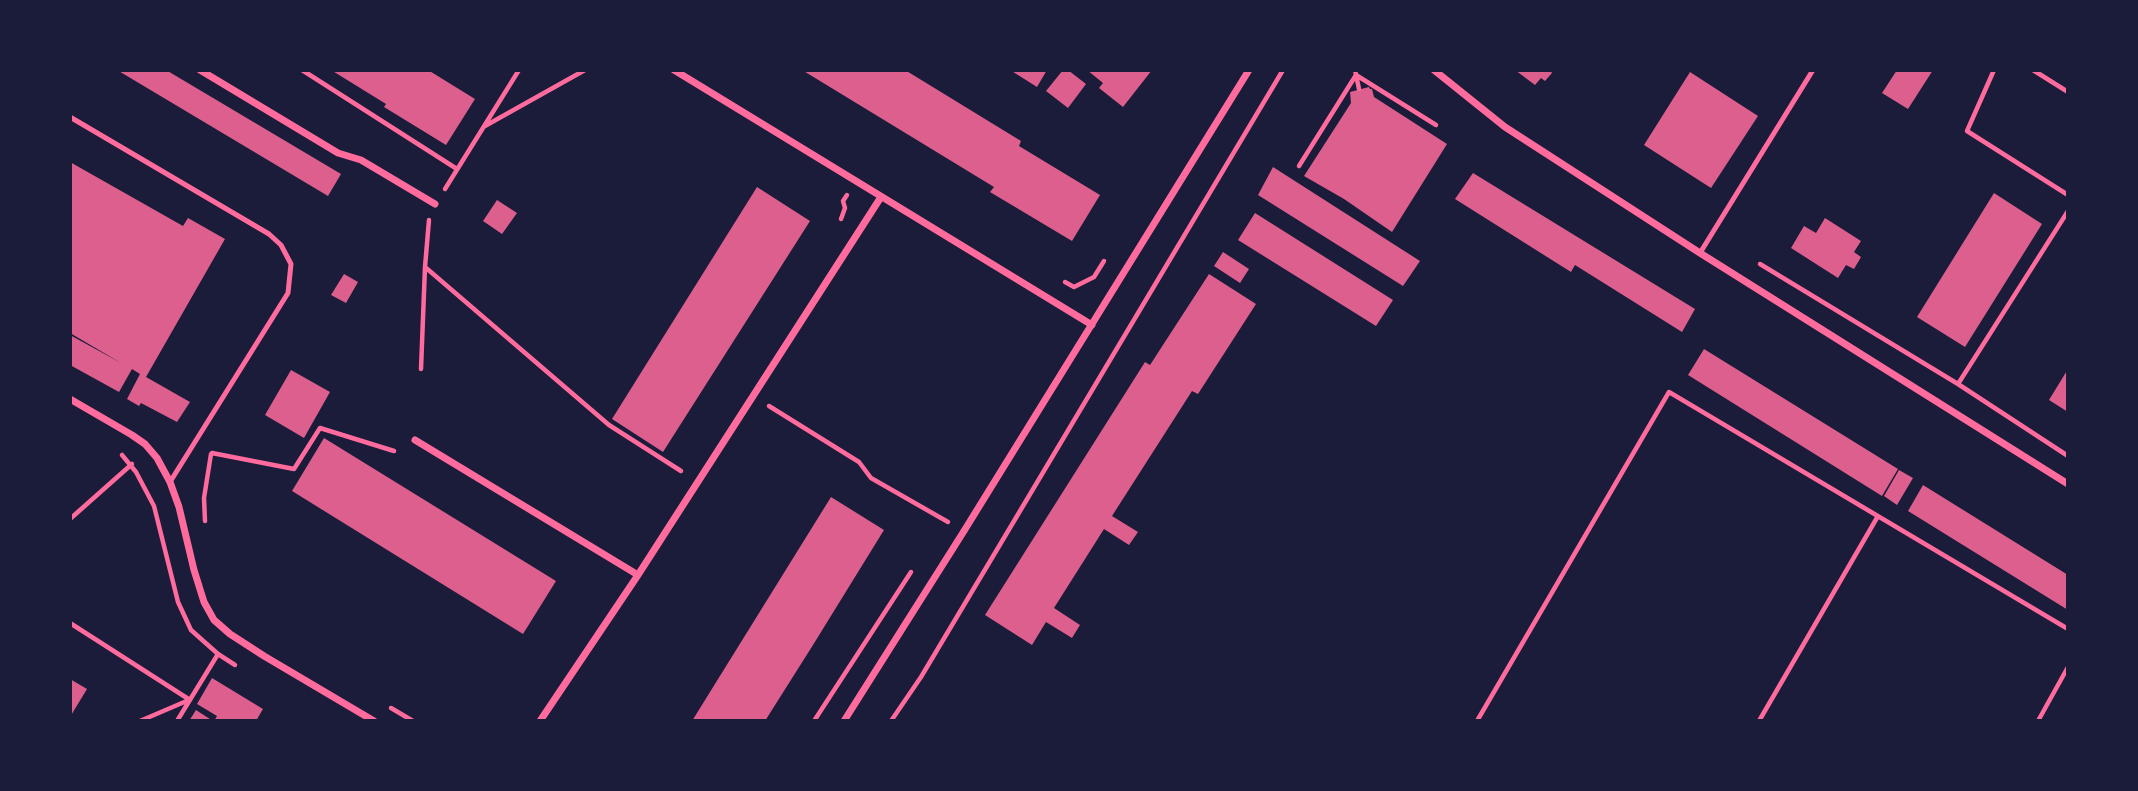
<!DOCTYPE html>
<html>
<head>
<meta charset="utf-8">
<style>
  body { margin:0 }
  #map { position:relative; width:2138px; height:791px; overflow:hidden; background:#1b1b3a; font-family:"Sofia Sans Condensed",sans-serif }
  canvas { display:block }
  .frame { position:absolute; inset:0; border:72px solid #1b1b3a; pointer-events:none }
</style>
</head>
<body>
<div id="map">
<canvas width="2138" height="791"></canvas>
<div class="frame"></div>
</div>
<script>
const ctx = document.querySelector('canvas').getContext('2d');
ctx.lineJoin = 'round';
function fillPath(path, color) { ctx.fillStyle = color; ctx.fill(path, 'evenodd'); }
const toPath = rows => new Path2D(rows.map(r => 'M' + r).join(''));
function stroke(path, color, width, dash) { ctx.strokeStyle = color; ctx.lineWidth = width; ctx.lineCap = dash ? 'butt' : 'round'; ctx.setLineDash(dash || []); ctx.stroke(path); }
fillPath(toPath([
  [117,70,166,70,341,174,328,196],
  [331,70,428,70,475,99,446,145,384,107,386,104],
  [802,70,905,70,1021,141,1019,146,1100,195,1072,241,990,192,994,187],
  [1010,70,1047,70,1037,87],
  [1063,70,1068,70,1086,84,1068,108,1046,91],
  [1087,70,1152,70,1123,107,1099,88,1103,83],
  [1515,70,1550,70,1552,73,1545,81,1541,78,1535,85],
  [1897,70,1933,70,1908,109,1882,93],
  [1690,72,1758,116,1711,188,1644,145],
  [1369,87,1370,89,1372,89,1374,97,1447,144,1392,232,1344,199,1304,176,1351,103,1350,92],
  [70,162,183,226,188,218,225,239,146,377,190,402,177,422,141,403,139,406,127,399,140,374,132,369,119,392,70,365,70,335,121,363,70,333],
  [1273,167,1420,261,1403,286,1258,195],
  [1473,173,1695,309,1682,332,1575,265,1571,272,1455,199],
  [757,187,810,221,663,452,612,419],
  [1994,193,2042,224,1965,347,1917,317],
  [497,200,517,213,502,234,483,221],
  [1255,213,1393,300,1376,326,1238,240],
  [1825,218,1861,241,1854,252,1861,257,1854,269,1846,265,1838,278,1791,248,1804,226,1816,233],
  [1223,252,1249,269,1240,283,1214,266],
  [344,274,358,282,346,303,331,295],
  [1209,274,1256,304,1198,394,1192,391,1112,516,1138,532,1129,545,1104,529,1054,608,1080,625,1072,638,1046,622,1032,645,985,615,1145,362,1150,365],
  [1704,349,1898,469,1882,496,1688,375],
  [2068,369,2068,412,2049,400],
  [291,370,330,392,304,438,265,415],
  [324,438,556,581,523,634,292,491],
  [1899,470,1913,478,1897,505,1884,496],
  [1923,485,2068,575,2068,610,1908,511],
  [831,497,884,530,813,645,765,721,692,721],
  [212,678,263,709,256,721,214,721,217,716,197,704],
  [70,679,87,689,70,717],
  [196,710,213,721,189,721]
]), '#dd5f8e');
stroke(toPath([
  [302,70,457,169],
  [1355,70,1359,89],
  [1994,70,1967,131,2068,195],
  [2033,70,2068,92],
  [485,126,585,70],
  [1299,166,1356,75,1436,125],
  [445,189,519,70],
  [841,219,845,208,843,201,847,195],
  [1760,264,1958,384,2068,456],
  [425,267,609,425,681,471],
  [1065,282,1074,287,1094,277,1104,261],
  [421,369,425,267,429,220],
  [1958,384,2068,211],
  [769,406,859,462,871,478,948,522],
  [212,453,294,469,320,428,394,451],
  [122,455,136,472,154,506,178,602,191,630,218,654,235,665],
  [70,519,132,464],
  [205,521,204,498,211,454],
  [70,623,190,700],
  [391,708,413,721],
  [140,721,189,700],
  [177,721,218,654],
  [814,721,911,572],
  [891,721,921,677,1283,70],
  [1477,721,1669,392,2068,629],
  [1759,721,1878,516],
  [2038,721,2068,667]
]), '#ff6b9d', 4.5);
stroke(toPath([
  [70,117,269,234,281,245,291,264,288,293,170,482],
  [1700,253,1813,70]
]), '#ff6b9d', 5);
stroke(toPath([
  [200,70,338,153,361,160,435,204],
  [674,70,1092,325],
  [1434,70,1505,127,1700,253,2068,484],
  [70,399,132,435,145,444,157,458,170,482,179,507,194,570,204,602,214,620,230,634,264,656,374,721],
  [415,440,638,575],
  [540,721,638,575,881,197],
  [844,721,964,531,1249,70]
]), '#ff6b9d', 7);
</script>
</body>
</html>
